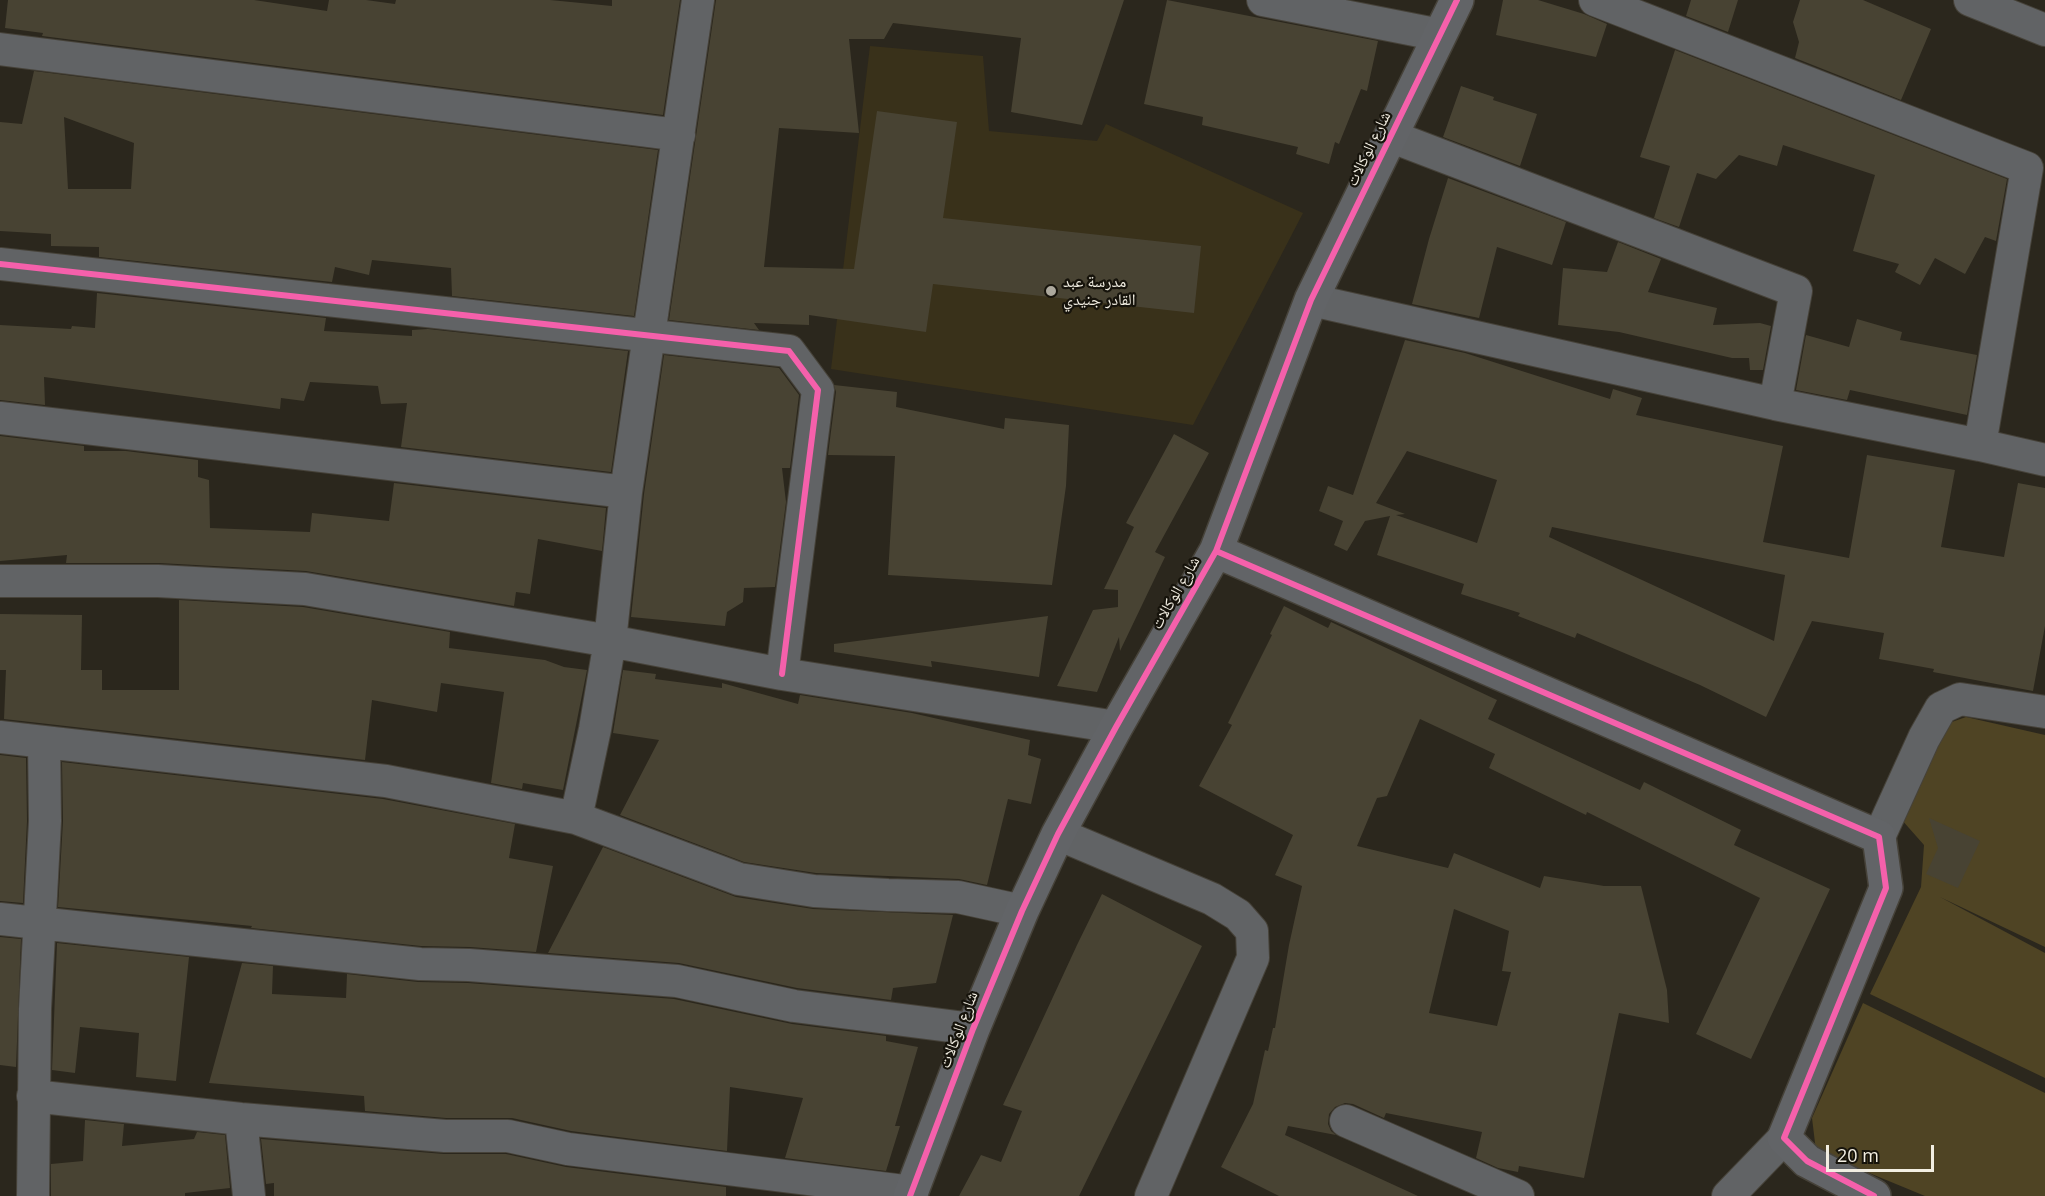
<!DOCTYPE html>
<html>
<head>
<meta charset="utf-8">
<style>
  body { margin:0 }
  #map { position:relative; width:2045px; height:1196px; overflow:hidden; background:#2b271d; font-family:"Open Sans",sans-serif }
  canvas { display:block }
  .scale { position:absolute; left:1826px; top:1145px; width:108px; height:27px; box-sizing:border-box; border:3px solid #f2eee2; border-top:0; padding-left:8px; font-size:18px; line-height:21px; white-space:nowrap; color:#f2eee2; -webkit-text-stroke:4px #16130b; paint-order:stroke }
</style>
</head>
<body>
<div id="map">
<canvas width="2045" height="1196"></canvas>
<div class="scale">20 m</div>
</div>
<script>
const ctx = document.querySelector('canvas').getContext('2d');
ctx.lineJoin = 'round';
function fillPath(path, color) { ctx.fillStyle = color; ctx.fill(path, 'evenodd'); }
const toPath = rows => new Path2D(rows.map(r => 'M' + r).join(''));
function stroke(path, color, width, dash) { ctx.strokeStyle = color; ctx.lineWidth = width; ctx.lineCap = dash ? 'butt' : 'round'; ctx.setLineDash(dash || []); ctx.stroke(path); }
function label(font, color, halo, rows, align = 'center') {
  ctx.font = font + ' "Open Sans","Noto Naskh Arabic",sans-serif'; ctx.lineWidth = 4.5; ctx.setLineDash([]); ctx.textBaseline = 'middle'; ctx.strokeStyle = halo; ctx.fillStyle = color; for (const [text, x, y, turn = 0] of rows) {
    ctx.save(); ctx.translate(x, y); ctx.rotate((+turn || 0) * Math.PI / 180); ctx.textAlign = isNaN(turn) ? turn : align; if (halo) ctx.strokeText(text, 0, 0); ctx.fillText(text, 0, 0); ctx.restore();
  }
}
fillPath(toPath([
  [870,46,983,56,989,131,1097,141,1106,124,1303,213,1193,425,831,369]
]), '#39311a');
fillPath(toPath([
  [1966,717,2045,735,2045,947,1940,897,2045,953,2045,1078,1870,994,1921,887,1924,845,1901,819,1949,723],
  [1863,1003,2045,1093,2045,1196,1925,1196,1816,1151,1812,1118]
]), '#4f4424');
fillPath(toPath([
  [8,0,254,0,327,11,329,0,366,0,395,4,396,0,550,0,612,6,612,0,680,0,663,115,42,36,43,33,5,28],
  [716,0,1124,0,1082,125,1011,112,1021,38,893,23,884,39,849,39,859,133,779,128,764,267,854,269,877,111,957,122,943,218,1201,246,1194,313,933,284,926,332,809,315,809,325,754,323,759,330,669,320],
  [1167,0,1378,41,1367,91,1361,89,1339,144,1335,142,1329,164,1296,154,1298,147,1202,125,1203,117,1144,104],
  [1503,0,1538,0,1584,14,1607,24,1596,57,1496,35],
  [1691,0,1738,0,1728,32,1686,16],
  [1800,0,1863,0,1931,29,1901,100,1795,58,1799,42,1793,22],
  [1675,50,2007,179,1996,241,1985,237,1965,274,1935,258,1920,285,1895,272,1899,264,1853,251,1875,175,1783,145,1777,166,1739,155,1716,179,1697,173,1679,227,1654,218,1670,166,1640,157],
  [34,71,658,150,634,316,452,296,451,268,372,260,369,275,335,267,332,282,99,257,99,247,51,246,51,234,0,231,0,122,22,124],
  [64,117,134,143,131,189,68,189],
  [1461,86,1494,97,1493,100,1537,114,1520,166,1443,137],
  [1448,178,1566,222,1552,265,1497,247,1479,318,1412,304,1429,239],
  [1618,242,1661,259,1648,292,1717,308,1713,325,1760,323,1771,326,1763,370,1750,370,1749,358,1732,358,1619,332,1558,325,1563,268,1607,272],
  [97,293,326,318,324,331,412,336,412,330,428,329,628,351,611,472,401,447,407,403,381,404,378,386,310,382,304,401,281,398,280,409,44,377,45,405,0,400,0,325,71,329,72,326,95,328],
  [1857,319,1902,332,1900,340,1977,355,1967,415,1850,390,1847,400,1796,390,1806,335,1849,347],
  [1405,340,1465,353,1610,399,1613,389,1642,398,1636,415,1783,446,1763,542,1849,558,1867,455,1955,470,1941,547,2004,557,2018,483,2045,488,2045,626,2033,691,1933,672,1934,669,1879,659,1884,633,1812,621,1766,717,1700,685,1577,633,1575,638,1518,616,1520,613,1461,594,1464,584,1377,555,1390,516,1365,521,1347,551,1334,545,1343,521,1319,511,1328,486,1353,495],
  [1407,451,1497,480,1477,543,1396,515,1405,514,1376,503],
  [1552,527,1785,575,1774,641,1549,537],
  [664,355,779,368,799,395,790,468,782,468,786,502,775,587,744,588,743,602,727,612,725,626,631,617,644,494],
  [834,385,897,392,896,407,1004,429,1005,418,1069,425,1066,486,1052,585,888,575,895,456,828,455,836,392],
  [1174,434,1209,453,1155,552,1165,557,1120,651,1119,637,1097,692,1057,686,1093,610,1118,607,1118,590,1104,589,1134,527,1126,523],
  [0,436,84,446,84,451,126,451,198,460,198,477,209,480,210,528,310,532,312,513,389,521,394,483,606,508,602,551,538,539,530,594,516,592,514,606,306,571,159,563,66,563,67,555,0,561],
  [179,600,303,607,450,632,449,648,545,660,564,667,587,670,563,790,523,783,522,789,491,783,504,692,441,683,437,712,372,700,365,760,4,719,6,670,0,670,0,614,82,615,81,670,102,670,102,690,179,690],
  [1284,606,1328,628,1331,622,1497,700,1488,719,1640,790,1644,782,1741,830,1734,845,1830,889,1751,1059,1696,1034,1760,898,1587,812,1586,815,1489,768,1495,754,1420,719,1387,796,1377,798,1357,846,1448,868,1454,853,1540,888,1544,876,1604,886,1641,886,1667,990,1669,1023,1619,1013,1584,1178,1519,1166,1518,1172,1498,1168,1476,1158,1482,1132,1386,1113,1384,1118,1353,1104,1345,1103,1335,1107,1329,1114,1328,1124,1331,1131,1336,1135,1288,1126,1285,1135,1418,1196,1279,1196,1221,1167,1253,1104,1265,1050,1268,1051,1273,1028,1275,1028,1289,945,1302,886,1275,875,1293,835,1199,786,1232,725,1228,723,1272,635,1270,634],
  [1454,909,1509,931,1502,971,1511,972,1497,1026,1429,1013],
  [1048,616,1039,677,931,661,932,667,834,652,834,644],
  [623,670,656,674,655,679,722,688,722,683,798,704,800,695,912,713,1030,740,1028,755,1041,759,1031,804,1008,799,987,885,959,879,816,873,744,862,620,815,659,740,613,733],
  [0,755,26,758,27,821,23,903,0,901],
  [62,762,383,799,515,824,509,858,553,866,536,952,470,947,421,946,251,928,252,926,58,907,63,821],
  [1929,818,1980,841,1958,888,1926,874,1938,848],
  [603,847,736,897,813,909,953,915,936,983,893,988,891,1000,797,988,679,963,548,953],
  [1102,894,1202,946,1079,1196,959,1196,981,1155,1001,1162,1022,1111,1003,1105,1077,945],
  [0,937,21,939,16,1067,0,1065],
  [57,943,189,957,176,1081,136,1077,139,1033,80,1027,75,1073,52,1070],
  [242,963,273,966,272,994,346,998,347,974,418,982,468,983,674,999,792,1024,886,1036,886,1041,918,1047,895,1126,900,1126,886,1171,785,1158,803,1098,730,1087,727,1151,571,1131,512,1118,446,1118,365,1111,364,1096,209,1083],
  [85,1120,124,1124,122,1146,194,1139,197,1132,225,1135,230,1188,185,1193,185,1196,51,1196,51,1164,83,1161],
  [261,1139,444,1154,506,1154,566,1167,726,1187,726,1196,274,1196,274,1183,266,1184]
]), '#484333');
const street = toPath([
  [1263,0,1440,35],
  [1595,0,2027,168,1980,445],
  [1970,0,2045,30],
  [0,49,679,135],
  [1390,136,1796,291,1775,404],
  [0,264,789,351,818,390,782,674],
  [1311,300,1775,404,1980,445,2045,460],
  [0,418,626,492],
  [0,581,158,581,305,589,610,641,782,674,1116,727],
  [0,737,386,781,576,818,739,879,814,891,888,895,958,897,1022,911],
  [576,818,595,729,610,641,626,492,698,0],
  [1058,834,1212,899,1238,915,1252,931,1253,958,1151,1196],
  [1879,837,1924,738,1941,708,1960,699,2045,712],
  [0,919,420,964,469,965,677,981,794,1006,973,1029],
  [33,1096,241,1119,445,1136,508,1136,568,1149,912,1192],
  [241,1119,249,1196],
  [1346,1121,1518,1196],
  [33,1196,35,1009,45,821,44,742],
  [1728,1196,1784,1138]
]);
const secondary = toPath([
  [1216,551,1879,837,1886,888,1784,1138,1807,1161,1874,1196],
  [910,1196,973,1029,1022,911,1058,834,1116,727,1216,551,1311,300,1457,0]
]);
stroke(street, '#464239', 34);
stroke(secondary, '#464239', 36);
stroke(street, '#616365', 32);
stroke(secondary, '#626467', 33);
stroke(toPath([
  [0,264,789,351,818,390,782,674],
  [1216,551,1879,837,1886,888,1784,1138,1807,1161,1874,1196],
  [910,1196,973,1029,1022,911,1058,834,1116,727,1216,551,1311,300,1457,0]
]), '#f560ab', 6);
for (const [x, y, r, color] of [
  [1051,291,6,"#aca89d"]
]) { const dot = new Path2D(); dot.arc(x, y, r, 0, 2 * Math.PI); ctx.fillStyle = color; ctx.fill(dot); stroke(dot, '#16130b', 2); }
label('16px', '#f2eee2', '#16130b', [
  ["شارع الوكالات",1369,149,-64],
  ["شارع الوكالات",1176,593,-60],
  ["شارع الوكالات",959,1030,-69]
]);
label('16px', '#f2eee2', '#16130b', [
  ["مدرسة عبد",1063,282],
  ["القادر جنيدي",1063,300]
], 'left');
</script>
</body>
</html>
